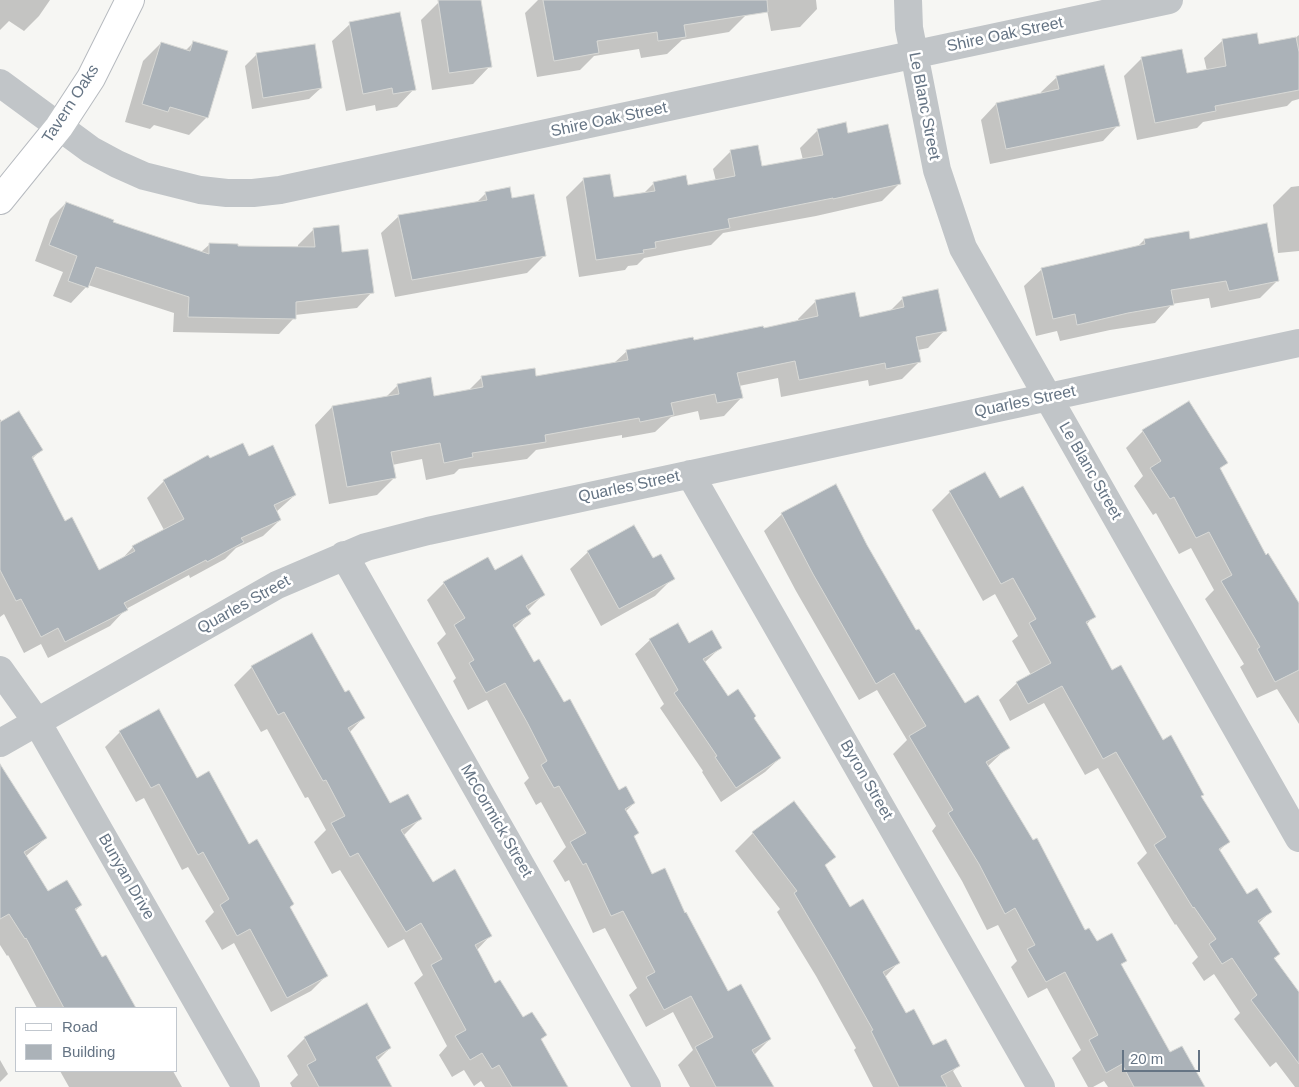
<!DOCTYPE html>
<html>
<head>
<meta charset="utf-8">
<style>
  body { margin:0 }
  #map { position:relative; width:1299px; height:1087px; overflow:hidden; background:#f6f6f3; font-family:Arial,sans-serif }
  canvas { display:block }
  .legend { position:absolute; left:15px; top:1007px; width:162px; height:65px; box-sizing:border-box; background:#fff; border:1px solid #c1c7ce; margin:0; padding:6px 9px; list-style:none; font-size:15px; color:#657484 }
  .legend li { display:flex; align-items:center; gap:10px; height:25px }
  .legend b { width:25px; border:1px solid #c1c7ce }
  .scale { position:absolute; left:1122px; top:1050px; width:78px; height:22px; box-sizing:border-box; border:2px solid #657484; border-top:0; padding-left:6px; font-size:15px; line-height:18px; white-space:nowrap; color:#657484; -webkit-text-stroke:4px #fff; paint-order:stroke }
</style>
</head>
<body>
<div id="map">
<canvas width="1299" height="1087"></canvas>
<ul class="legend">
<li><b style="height:6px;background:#fff"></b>Road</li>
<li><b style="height:14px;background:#abb2b8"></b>Building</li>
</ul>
<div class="scale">20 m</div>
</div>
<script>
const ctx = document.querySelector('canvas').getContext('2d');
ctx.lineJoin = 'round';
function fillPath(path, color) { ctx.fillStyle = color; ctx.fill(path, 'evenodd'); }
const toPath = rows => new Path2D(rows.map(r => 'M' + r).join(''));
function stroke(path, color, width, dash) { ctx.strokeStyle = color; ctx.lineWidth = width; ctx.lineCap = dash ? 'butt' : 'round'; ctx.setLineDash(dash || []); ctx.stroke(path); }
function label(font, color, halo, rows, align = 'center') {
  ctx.font = font + ' Arial,sans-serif'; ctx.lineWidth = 5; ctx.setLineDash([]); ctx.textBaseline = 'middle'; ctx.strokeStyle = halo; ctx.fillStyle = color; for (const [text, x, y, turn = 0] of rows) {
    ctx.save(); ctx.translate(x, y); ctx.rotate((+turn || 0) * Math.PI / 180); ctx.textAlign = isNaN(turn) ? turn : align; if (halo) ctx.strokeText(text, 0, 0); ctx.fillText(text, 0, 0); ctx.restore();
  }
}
fillPath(toPath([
  [0,0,50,0,39,16,24,31,9,21,0,30],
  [453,0,480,0,490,66,473,84,432,90,421,20,439,2],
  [538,0,816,0,817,9,800,27,771,31,767,10,746,15,729,32,682,40,667,54,641,58,639,49,594,56,580,70,537,77,525,13],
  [350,24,414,89,397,107,376,111,375,105,346,111,332,41],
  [1256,34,1258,45,1295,38,1299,35,1299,99,1292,101,1287,106,1203,122,1197,128,1137,140,1124,76,1141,59,1186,75,1207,71,1204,58,1222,41],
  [194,42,207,117,189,135,154,125,150,129,125,122,143,61,161,43,185,51],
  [256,55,321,88,309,99,252,109,245,66],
  [1057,77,1118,125,1103,141,990,164,981,120,996,104,1042,94,1041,92],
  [818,130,847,134,900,183,882,201,816,216,723,233,711,245,644,258,637,265,628,266,625,270,579,277,566,197,584,179,613,198,643,194,654,183,687,187,716,181,713,169,731,151,761,168,803,160,800,148],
  [1299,186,1299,251,1278,253,1273,205,1291,187],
  [486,193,511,200,545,255,527,273,395,297,381,233,399,216,476,203],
  [66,203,111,223,201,252,210,244,237,247,298,248,298,245,314,229,341,254,372,292,357,308,295,315,294,318,279,334,173,332,174,313,88,285,71,303,53,296,63,272,35,261,50,219],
  [1144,240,1189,240,1277,281,1260,298,1211,308,1209,298,1172,304,1155,323,1110,330,1060,341,1057,331,1036,336,1024,286,1042,269,1137,247],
  [903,298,945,330,928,348,918,350,920,361,902,379,869,386,868,380,781,397,778,378,739,386,741,398,724,416,700,420,698,411,671,417,655,432,622,438,622,435,536,450,527,459,459,469,454,474,426,480,422,459,392,465,394,478,377,495,329,504,315,425,332,407,385,398,398,385,433,398,468,391,482,377,535,377,614,363,627,351,693,341,799,322,798,319,816,301,859,318,889,312],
  [0,419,2,422,41,450,32,459,65,522,98,571,120,561,133,547,164,530,147,498,164,481,208,457,209,460,248,457,295,495,276,512,280,520,263,536,236,548,225,559,190,578,189,575,126,609,110,626,48,658,41,644,24,653,4,614,0,617],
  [1143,431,1226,462,1219,470,1265,556,1299,605,1299,724,1277,689,1257,698,1240,667,1244,664,1205,599,1214,590,1191,548,1179,554,1156,513,1153,515,1134,486,1143,476,1126,448],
  [835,486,866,546,916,632,964,705,1008,747,987,767,1084,932,1097,943,1126,960,1121,965,1169,1054,1203,1087,1108,1087,1104,1081,1093,1087,1088,1087,1072,1058,1081,1050,1047,988,1028,998,1011,967,1017,961,998,925,987,930,962,881,932,831,936,826,893,754,907,740,877,690,859,700,796,591,764,531,782,514],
  [950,492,1000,500,1094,616,1086,625,1111,672,1163,741,1228,842,1219,851,1247,896,1271,911,1259,923,1279,954,1273,960,1299,994,1299,1087,1295,1087,1276,1062,1270,1067,1234,1019,1240,1013,1214,974,1204,981,1192,963,1198,957,1176,924,1175,925,1137,863,1147,853,1098,768,1085,775,1044,703,1010,721,999,700,1017,683,1031,675,1012,641,1018,636,995,594,983,601,932,510],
  [588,552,652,559,673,578,655,596,601,626,570,569],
  [495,572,543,595,527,611,529,614,514,629,533,664,563,704,619,791,634,803,625,812,637,833,634,837,651,876,684,915,728,992,770,1039,754,1055,773,1087,690,1087,678,1065,693,1050,673,1012,646,1027,629,995,637,988,605,928,593,933,569,880,565,882,553,861,566,847,541,802,536,805,524,783,529,778,487,700,468,710,453,681,456,678,437,643,446,634,427,600,444,583],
  [650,640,720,648,704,663,727,698,753,718,780,758,765,772,721,802,702,772,703,771,660,708,664,704,635,654],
  [252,667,345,694,363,718,349,733,390,805,420,819,403,836,433,883,490,936,476,951,494,985,523,1019,545,1035,540,1040,566,1087,485,1087,481,1081,474,1086,464,1070,452,1077,439,1055,447,1046,414,983,423,975,404,939,388,948,340,870,332,874,314,842,326,830,308,797,305,798,267,729,261,732,234,685],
  [120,732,197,780,289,907,326,976,311,991,271,1012,234,943,222,950,205,921,214,912,188,867,182,870,144,798,136,802,105,747],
  [0,788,46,838,25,857,47,893,81,905,75,911,101,959,106,956,135,1008,37,1008,8,955,7,956,0,945],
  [753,833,834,856,824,866,850,909,898,963,885,977,906,1014,933,1047,958,1066,953,1071,962,1087,873,1087,854,1050,856,1048,816,976,777,912,780,909,735,851],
  [305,1038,390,1048,377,1061,391,1087,292,1087,290,1083,298,1075,287,1056],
  [0,1060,8,1074,0,1082],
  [60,1071,173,1071,182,1087,69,1087]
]), '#0003');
const building = toPath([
  [438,0,481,0,492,67,449,73,438,0],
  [543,0,767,0,768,12,684,25,686,37,658,41,657,32,597,41,599,53,554,61,543,0],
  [400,12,416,90,393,94,392,88,363,94,349,22,400,12],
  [1257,33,1259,44,1296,37,1299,52,1299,90,1215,106,1216,111,1155,123,1141,57,1182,49,1187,73,1226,66,1222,39,1257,33],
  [193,41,228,51,208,118,170,107,168,112,142,104,161,42,190,51,193,41],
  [315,44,322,88,263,98,256,53,315,44],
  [1104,65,1120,126,1006,149,996,103,1059,89,1056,76,1104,65],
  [846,122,848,133,888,124,901,184,833,199,833,198,728,219,730,228,655,242,656,248,643,250,644,253,596,260,583,178,610,174,614,197,655,191,653,182,686,175,688,185,735,176,730,150,758,145,762,166,823,155,817,129,846,122],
  [510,187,512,198,534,194,546,256,412,280,398,215,487,200,485,192,510,187],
  [66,202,114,220,113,222,209,254,209,243,238,244,238,246,315,247,313,228,339,225,342,252,368,249,374,293,296,302,296,319,237,318,188,317,189,297,96,267,88,288,68,281,77,256,49,245,66,202],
  [1267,223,1279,281,1229,291,1226,281,1171,290,1174,305,1128,313,1077,325,1075,314,1053,319,1041,268,1145,244,1144,239,1189,231,1190,239,1267,223],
  [938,289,947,331,916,337,921,362,886,369,885,363,799,380,795,361,737,373,743,398,717,403,715,394,671,403,674,415,640,422,639,418,545,435,546,442,472,453,473,457,444,463,440,443,391,452,396,478,347,487,332,406,399,394,397,384,431,377,434,396,483,387,481,376,535,368,536,376,628,360,626,350,693,337,694,340,763,326,764,328,818,316,815,300,855,292,860,317,904,307,902,297,938,289],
  [1189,401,1228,463,1220,468,1266,555,1268,553,1299,603,1299,670,1275,682,1257,649,1260,647,1221,581,1232,575,1209,532,1196,538,1174,497,1170,499,1150,468,1161,461,1142,430,1189,401],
  [19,411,43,450,32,457,65,521,72,517,99,570,135,551,132,546,184,519,163,480,208,455,210,458,243,443,249,456,273,445,296,495,274,505,281,520,241,538,244,542,207,562,206,560,124,603,128,610,65,642,58,628,41,637,21,599,16,601,0,570,0,422,19,411],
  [985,472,1000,498,1023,486,1096,617,1086,622,1112,670,1121,665,1163,740,1171,735,1204,795,1201,796,1230,842,1219,849,1247,894,1257,888,1272,912,1258,921,1280,954,1274,958,1299,992,1299,1064,1251,1000,1257,995,1232,958,1222,964,1209,944,1216,939,1194,907,1193,908,1154,845,1166,837,1116,752,1103,759,1062,686,1028,704,1016,682,1051,663,1029,623,1036,619,1013,578,1001,584,949,491,985,472],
  [836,484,867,545,916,630,919,629,965,703,978,695,1010,748,986,762,1033,840,1037,838,1085,930,1089,928,1097,941,1112,933,1127,961,1121,964,1170,1052,1182,1046,1205,1087,1134,1087,1122,1064,1106,1073,1089,1040,1098,1035,1065,972,1046,982,1027,949,1035,945,1015,908,1005,914,979,864,948,813,953,810,909,736,926,726,894,673,876,684,813,574,781,513,836,484],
  [634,525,653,558,661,554,675,579,619,609,587,551,634,525],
  [522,555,545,595,526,606,531,614,513,625,534,662,539,659,564,702,570,699,619,790,626,786,635,803,625,809,639,833,634,836,652,874,665,868,685,913,686,912,728,991,741,984,771,1039,752,1050,774,1087,716,1087,695,1047,713,1037,691,996,664,1010,646,977,655,972,623,911,611,916,586,863,583,865,570,842,586,833,559,786,554,788,541,765,547,761,527,722,505,683,486,693,469,663,474,660,454,625,465,618,443,582,488,557,495,570,522,555],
  [678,623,689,643,712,630,722,648,703,659,728,696,738,689,756,716,754,718,781,758,736,788,715,757,717,756,674,693,678,690,649,639,678,623],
  [312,633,345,692,349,690,365,718,348,728,390,803,408,794,422,819,401,830,433,882,455,869,492,936,475,945,495,983,500,980,523,1017,532,1012,547,1035,541,1039,568,1087,512,1087,499,1065,492,1069,482,1053,470,1060,455,1036,466,1030,431,965,442,959,421,923,406,932,358,853,350,857,331,823,345,816,326,780,323,781,284,712,278,715,251,666,312,633],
  [159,709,197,778,209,771,249,844,257,839,294,904,290,907,328,976,287,998,250,929,237,936,220,905,229,899,203,852,198,855,159,784,151,788,119,731,159,709],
  [0,764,47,838,24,852,48,891,67,880,82,905,75,909,102,957,106,955,136,1008,64,1008,26,938,25,939,9,914,0,919,0,764],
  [794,801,836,857,825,865,850,907,863,899,900,963,883,972,906,1013,914,1009,933,1045,946,1039,960,1066,941,1076,947,1087,899,1087,871,1031,873,1030,833,959,794,893,797,891,752,832,794,801],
  [367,1003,391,1048,376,1057,392,1087,319,1087,307,1065,316,1060,304,1037,367,1003]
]);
fillPath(building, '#abb2b8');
stroke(building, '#d7d8d5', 1);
const secondary = toPath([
  [0,200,59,127,91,78,130,0]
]);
stroke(secondary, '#b6babf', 30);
stroke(toPath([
  [908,0,909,28,937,170,963,248,1299,838],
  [0,83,91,150,117,164,144,176,200,190,227,193,253,193,280,190,1169,0],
  [690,474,1041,1087],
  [344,555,647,1087],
  [0,670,37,722,246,1087],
  [0,743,277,585,366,547,428,531,1299,343]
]), '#c1c5c8', 28);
stroke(secondary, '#fff', 28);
label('16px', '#657484', '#fff', [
  ["Shire Oak Street",1005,35,-12],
  ["Tavern Oaks",71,104,-57],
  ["Le Blanc Street",924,106,79],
  ["Shire Oak Street",609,120,-12],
  ["Quarles Street",1025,402,-12],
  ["Le Blanc Street",1090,471,60],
  ["Quarles Street",629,487,-12],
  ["Quarles Street",244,605,-29],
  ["Byron Street",866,780,60],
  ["McCormick Street",496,821,60],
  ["Bunyan Drive",126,877,60]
]);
</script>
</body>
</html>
